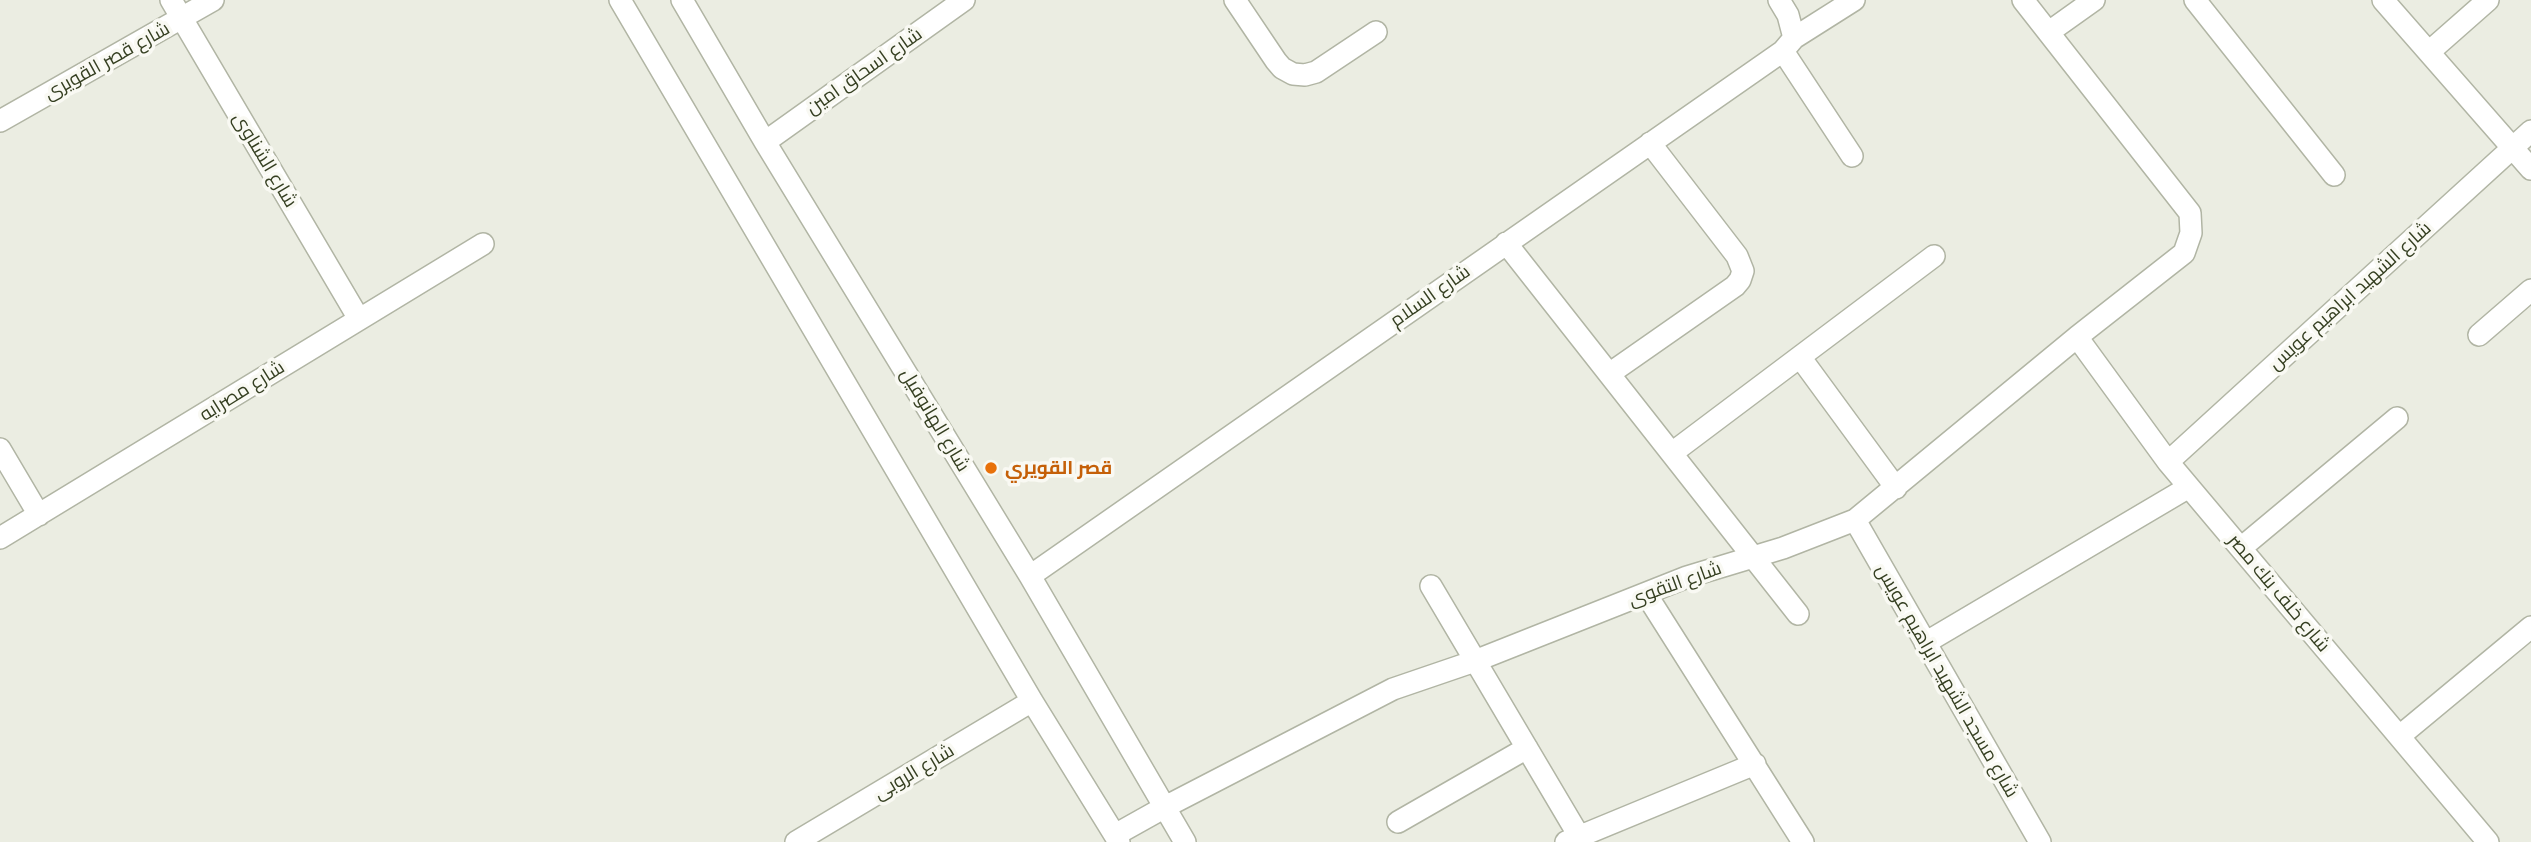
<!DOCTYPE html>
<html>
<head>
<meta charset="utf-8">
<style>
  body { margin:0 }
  canvas { display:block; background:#ebede2 }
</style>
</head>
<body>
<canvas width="2531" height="842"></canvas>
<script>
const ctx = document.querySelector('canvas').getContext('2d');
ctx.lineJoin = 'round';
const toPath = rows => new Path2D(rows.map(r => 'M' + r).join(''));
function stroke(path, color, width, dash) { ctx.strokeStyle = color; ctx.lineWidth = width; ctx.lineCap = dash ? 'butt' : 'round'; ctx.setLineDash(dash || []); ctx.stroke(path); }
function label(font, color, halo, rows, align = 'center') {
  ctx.font = font + ' "Public Sans",Cairo,sans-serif'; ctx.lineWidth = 7; ctx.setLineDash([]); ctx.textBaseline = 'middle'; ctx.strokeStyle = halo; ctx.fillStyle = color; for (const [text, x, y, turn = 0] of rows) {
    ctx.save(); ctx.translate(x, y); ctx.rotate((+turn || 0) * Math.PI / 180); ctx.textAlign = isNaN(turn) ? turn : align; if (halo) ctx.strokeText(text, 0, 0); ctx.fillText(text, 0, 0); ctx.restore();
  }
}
const minor = toPath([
  [171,0,359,319],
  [620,0,1032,701,1119,842],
  [682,0,765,142,1030,576,1185,842],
  [1235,0,1276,61,1282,68,1293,74,1305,75,1316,72,1376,32],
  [2195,0,2334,175],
  [2383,0,2531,169],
  [2049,32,2094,0],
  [1794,38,1854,0],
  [1783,51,1852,156],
  [2429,52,2488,0],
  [0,121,213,0],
  [765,142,964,0],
  [1506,243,1798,614],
  [2479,335,2531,290],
  [2077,337,2168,462,2488,842],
  [1800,357,1896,488],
  [1609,374,1735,286,1740,280,1743,271,1737,256,1650,143],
  [0,449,39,515],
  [1672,453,1934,256],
  [2168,462,2531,131],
  [1855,520,2040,842],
  [0,538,483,244],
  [2241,548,2397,418],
  [1030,576,1783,51,1794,38,1788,15,1779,0],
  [1431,586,1579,836],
  [1646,594,1803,842],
  [1925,643,2189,487],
  [2401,735,2531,627],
  [1398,822,1527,748],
  [1115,835,1165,807,1393,689,1475,661,1687,577,1783,548,1855,520,2077,337,2184,253,2191,233,2190,213,2023,0],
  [796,842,1032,701],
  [1566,842,1755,764]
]);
stroke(minor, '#b1b5a4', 24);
stroke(minor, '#fff', 21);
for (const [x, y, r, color] of [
  [991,468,7,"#e8710a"]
]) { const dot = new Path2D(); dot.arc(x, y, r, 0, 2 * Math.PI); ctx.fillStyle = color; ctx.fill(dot); stroke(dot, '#f9f9f3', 2.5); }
label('19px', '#353f21', '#f9f9f3', [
  ["شارع قصر القويرى",107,61,-29],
  ["شارع اسحاق امين",864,71,-35],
  ["شارع الشناوى",265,160,59],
  ["شارع السلام",1430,296,-35],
  ["شارع الشهيد ابراهيم عويس",2350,296,-42],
  ["شارع مصرايه",242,391,-32],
  ["شارع الهانوفيل",935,420,59],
  ["شارع التقوى",1675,584,-20],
  ["شارع خلف بنك مصر",2279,593,50],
  ["شارع مسجد الشهيد ابراهيم عويس",1947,681,60],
  ["شارع الروبى",914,772,-31]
]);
label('bold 19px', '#c56008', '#f9f9f3', [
  ["قصر القويري",1005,468]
], 'left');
</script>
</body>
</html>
